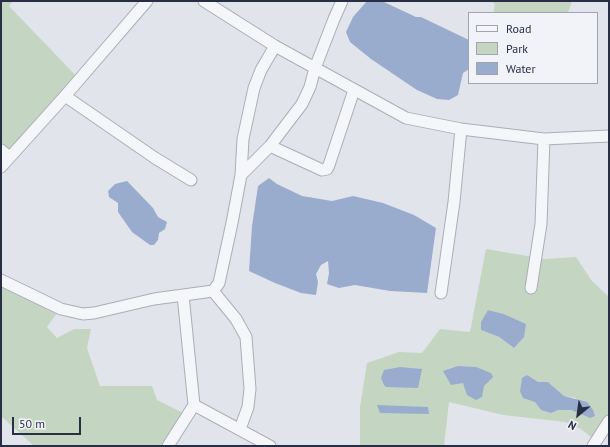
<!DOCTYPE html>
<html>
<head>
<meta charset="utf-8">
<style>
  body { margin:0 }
  #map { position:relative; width:610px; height:447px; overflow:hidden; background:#e1e4eb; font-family:"PT Sans",sans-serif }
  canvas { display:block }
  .frame { position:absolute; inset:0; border:2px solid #282f44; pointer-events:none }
  .legend { position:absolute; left:468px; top:12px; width:130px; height:72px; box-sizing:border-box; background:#f1f3f8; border:1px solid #a1a5b0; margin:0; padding:5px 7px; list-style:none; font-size:12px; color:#282f44 }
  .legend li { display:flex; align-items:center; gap:8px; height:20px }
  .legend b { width:20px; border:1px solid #a1a5b0 }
  .north { position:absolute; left:558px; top:395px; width:40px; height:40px; -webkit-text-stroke:3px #f1f3f8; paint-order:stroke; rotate:209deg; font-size:11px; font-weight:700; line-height:16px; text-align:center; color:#282f44 }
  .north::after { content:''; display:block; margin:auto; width:14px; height:18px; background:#282f44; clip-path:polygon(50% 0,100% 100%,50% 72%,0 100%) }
  .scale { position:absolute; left:12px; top:417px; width:69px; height:18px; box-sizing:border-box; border:2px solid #282f44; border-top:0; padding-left:5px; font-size:12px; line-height:14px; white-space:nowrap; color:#282f44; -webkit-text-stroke:3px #f1f3f8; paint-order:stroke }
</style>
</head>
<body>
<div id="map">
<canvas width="610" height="447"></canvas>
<div class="frame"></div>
<ul class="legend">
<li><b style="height:5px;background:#f5f6f9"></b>Road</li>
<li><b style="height:11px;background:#c4d6c2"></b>Park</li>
<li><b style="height:11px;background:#9aacce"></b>Water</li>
</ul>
<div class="north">N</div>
<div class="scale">50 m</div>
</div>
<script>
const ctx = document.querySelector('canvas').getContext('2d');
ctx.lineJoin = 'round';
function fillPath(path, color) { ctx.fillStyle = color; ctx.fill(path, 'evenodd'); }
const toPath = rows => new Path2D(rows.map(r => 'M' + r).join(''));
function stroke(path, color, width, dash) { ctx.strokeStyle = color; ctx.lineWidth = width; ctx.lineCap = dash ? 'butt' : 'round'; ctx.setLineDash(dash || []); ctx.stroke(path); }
fillPath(toPath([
  [1,1,13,1,9,6,79,79,9,157,1,150],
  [490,1,572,1,568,13,493,13,495,4],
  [486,249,545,259,576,257,592,281,609,297,609,420,596,441,581,429,565,422,503,415,449,402,444,446,360,446,360,407,367,363,399,352,422,353,440,329,470,332],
  [488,310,504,314,525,324,514,348,499,337,481,330],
  [548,382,564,396,576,398,590,418,571,410,541,410,535,402],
  [1,280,61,309,54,317,47,327,57,338,74,329,91,329,87,348,100,386,152,386,157,400,187,415,164,446,34,446,1,416]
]), '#c4d6c2');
fillPath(toPath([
  [367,1,384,2,416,17,421,17,469,40,469,69,463,73,458,95,449,100,437,99,417,90,371,59,350,42,346,32,353,17],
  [269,178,277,184,302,196,332,201,353,196,383,203,414,215,436,228,427,293,390,291,355,285,339,288,327,284,329,273,328,261,321,265,316,274,318,282,316,295,301,293,275,283,249,271,252,226,258,186],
  [127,181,153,208,158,217,167,222,165,229,159,233,158,240,154,245,150,245,132,232,118,212,118,203,109,197,108,191,115,184],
  [488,310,504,314,526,324,524,337,514,348,499,337,481,330,481,322],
  [458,366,476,367,491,373,493,377,484,386,482,397,476,400,467,395,463,383,451,385,443,371],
  [400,367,422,369,418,388,386,387,384,385,381,378,384,370],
  [527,375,538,382,548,382,564,396,587,402,593,410,595,416,590,418,571,410,558,410,551,413,541,410,535,402,523,398,520,391,522,378],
  [377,405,428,407,429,414,380,413]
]), '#9aacce');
const minor = toPath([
  [204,1,275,46,406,118,461,129,544,139,609,136],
  [65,96,155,158,191,180],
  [270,146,322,170,327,169,329,165,354,90],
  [1,150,9,157],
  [1,167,65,96,147,1],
  [241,175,270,146,302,104,310,87,315,68,334,19,342,1],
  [1,280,61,309,83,314,94,313,154,299,213,291,219,283,232,223,241,175,243,139,254,88,261,70,275,46],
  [531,288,541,224,544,139],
  [213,291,236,319,246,337,250,389,248,407,240,429],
  [441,293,454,202,461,129],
  [194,405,270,446],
  [168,446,194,405,183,295],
  [593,446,609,421]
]);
stroke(minor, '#aaaeb9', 13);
stroke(minor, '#f5f6f9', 11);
</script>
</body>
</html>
